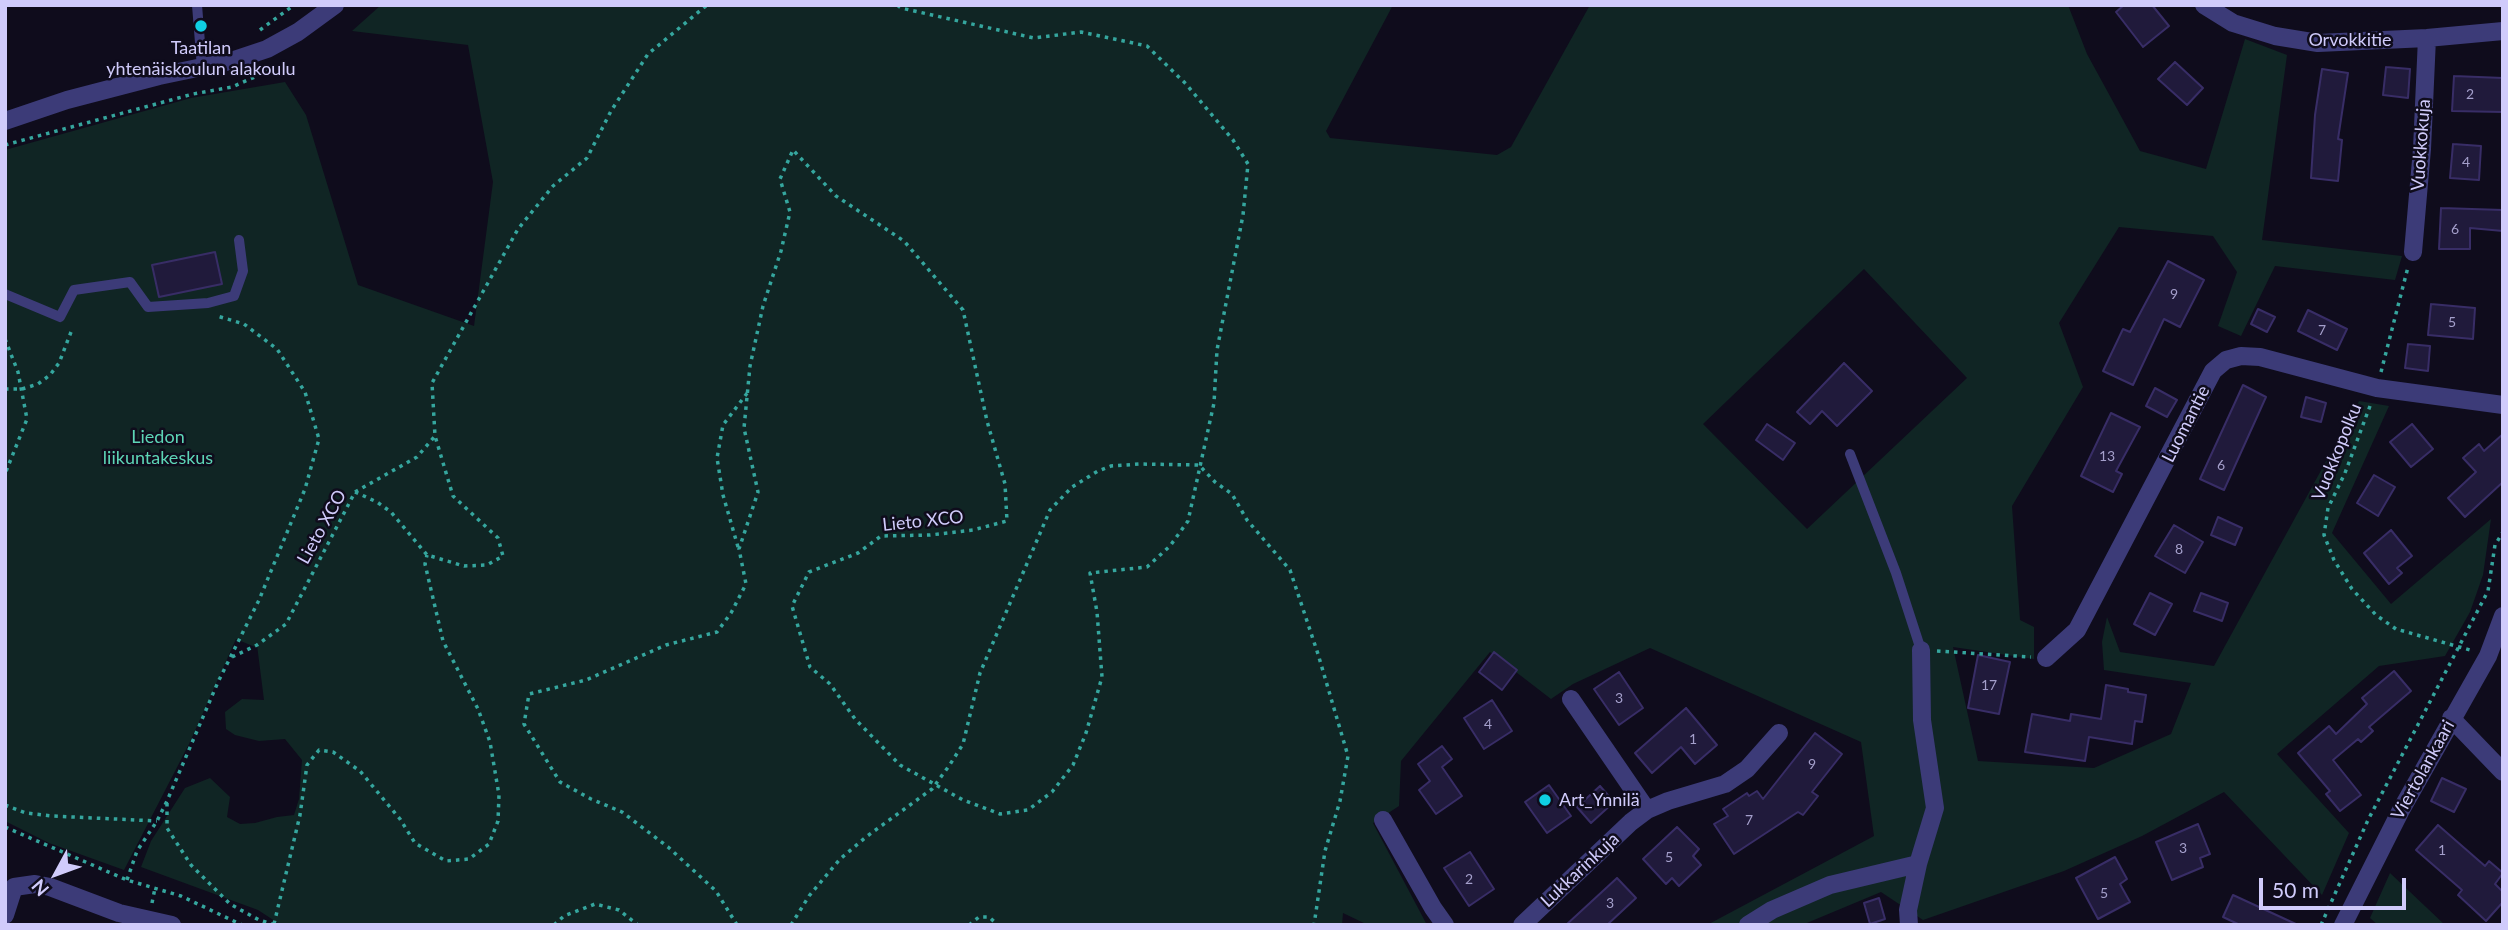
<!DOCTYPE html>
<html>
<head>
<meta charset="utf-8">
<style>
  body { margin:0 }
  #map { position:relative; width:2508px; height:930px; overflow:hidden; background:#0f0c1c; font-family:Lato,sans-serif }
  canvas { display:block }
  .frame { position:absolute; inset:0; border:7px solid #d0cbfb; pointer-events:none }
  .north { position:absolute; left:21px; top:839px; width:70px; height:70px; -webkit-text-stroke:5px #0f0c1c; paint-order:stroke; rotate:229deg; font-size:19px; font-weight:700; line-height:28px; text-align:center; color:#d0cbfb }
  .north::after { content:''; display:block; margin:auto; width:24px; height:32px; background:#d0cbfb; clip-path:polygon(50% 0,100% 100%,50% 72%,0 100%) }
  .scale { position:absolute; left:2259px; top:878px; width:147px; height:32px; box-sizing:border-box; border:4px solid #d0cbfb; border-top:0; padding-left:9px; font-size:21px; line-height:24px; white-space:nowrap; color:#d0cbfb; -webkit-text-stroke:5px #0f0c1c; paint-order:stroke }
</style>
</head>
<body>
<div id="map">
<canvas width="2508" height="930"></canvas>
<div class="frame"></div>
<div class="north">N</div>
<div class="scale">50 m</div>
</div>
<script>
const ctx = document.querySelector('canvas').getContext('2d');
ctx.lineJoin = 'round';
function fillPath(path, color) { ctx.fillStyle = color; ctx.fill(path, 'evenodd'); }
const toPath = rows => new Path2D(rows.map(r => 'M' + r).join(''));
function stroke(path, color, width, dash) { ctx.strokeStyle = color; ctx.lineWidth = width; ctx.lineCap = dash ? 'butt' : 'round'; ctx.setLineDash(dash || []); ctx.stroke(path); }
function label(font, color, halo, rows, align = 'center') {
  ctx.font = font + ' Lato,sans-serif'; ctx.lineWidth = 5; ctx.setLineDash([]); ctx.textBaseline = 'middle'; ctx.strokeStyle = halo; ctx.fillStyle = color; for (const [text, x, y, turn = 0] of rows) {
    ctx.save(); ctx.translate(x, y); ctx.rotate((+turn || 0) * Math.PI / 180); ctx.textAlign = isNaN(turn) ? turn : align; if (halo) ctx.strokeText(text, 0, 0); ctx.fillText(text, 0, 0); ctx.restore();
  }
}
fillPath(toPath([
  [381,5,1393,5,1326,131,1330,138,1497,155,1511,147,1590,5,2068,5,2087,54,2140,151,2206,169,2245,39,2287,55,2262,240,2402,256,2395,280,2275,266,2241,336,2218,326,2237,272,2213,236,2119,227,2059,323,2083,387,2012,506,2020,620,2034,627,2034,659,1953,647,1978,761,2094,768,2171,734,2191,683,2104,670,2102,642,2107,617,2120,652,2214,666,2359,401,2389,406,2332,533,2391,604,2491,519,2483,575,2470,612,2445,656,2379,666,2277,754,2349,833,2322,895,2224,792,2142,836,2064,871,1923,920,1881,892,1802,925,1707,925,1874,836,1861,742,1650,648,1573,684,1551,699,1490,652,1401,761,1399,806,1373,823,1427,925,1368,925,1343,913,1342,925,281,925,258,910,141,867,151,841,185,788,210,778,230,797,227,817,240,824,255,823,277,817,294,815,299,799,302,760,285,739,259,741,235,735,226,729,225,712,242,699,264,700,257,645,255,647,236,639,189,744,124,870,49,843,5,821,5,150,191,98,285,82,306,115,358,285,474,326,493,182,468,45,352,31],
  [1864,269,1967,378,1807,529,1703,424],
  [2390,873,2445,925,2378,925,2370,918]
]), '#102524');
const building = toPath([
  [2124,5,2152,5,2169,26,2143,47,2116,12,2124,5],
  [2175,62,2203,88,2187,105,2158,79,2175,62],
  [2386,67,2410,69,2408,98,2383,95,2386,67],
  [2322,69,2348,73,2338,139,2342,140,2338,181,2311,178,2315,115,2322,69],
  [2454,76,2503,78,2503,112,2452,111,2454,76],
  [2453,144,2481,146,2479,180,2450,178,2453,144],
  [2441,208,2503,210,2503,231,2470,228,2470,249,2439,249,2441,208],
  [215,252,222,284,159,297,152,265,215,252],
  [2168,261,2204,280,2180,327,2164,319,2133,385,2103,371,2123,329,2130,332,2168,261],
  [2431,304,2475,308,2473,339,2428,335,2431,304],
  [2258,309,2275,317,2267,332,2251,324,2258,309],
  [2308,310,2347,329,2337,350,2298,331,2308,310],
  [2408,344,2430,346,2428,371,2405,368,2408,344],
  [1844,363,1872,391,1837,426,1822,411,1810,424,1797,412,1844,363],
  [2243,385,2266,397,2224,490,2200,479,2243,385],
  [2155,388,2177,400,2167,417,2146,406,2155,388],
  [2306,397,2326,403,2321,422,2301,417,2306,397],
  [2111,413,2140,427,2116,471,2122,474,2113,492,2081,476,2111,413],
  [1767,424,1795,443,1783,460,1756,440,1767,424],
  [2412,424,2433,449,2411,467,2390,442,2412,424],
  [2503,434,2503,482,2465,517,2448,498,2476,472,2463,458,2479,444,2484,451,2503,434],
  [2374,475,2395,487,2378,516,2357,503,2374,475],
  [2218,517,2242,528,2235,545,2211,535,2218,517],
  [2174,525,2203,542,2185,573,2155,556,2174,525],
  [2391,530,2412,556,2397,568,2402,573,2389,584,2364,553,2391,530],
  [2150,593,2172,604,2155,635,2134,624,2150,593],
  [2201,593,2228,603,2222,621,2194,611,2201,593],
  [1494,652,1517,670,1502,690,1479,672,1494,652],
  [1978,655,2010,662,1999,714,1968,708,1978,655],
  [2394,671,2411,691,2369,727,2373,731,2361,742,2358,739,2333,760,2361,795,2340,811,2326,794,2330,791,2298,753,2329,726,2336,734,2367,704,2362,698,2394,671],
  [1619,672,1643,708,1619,725,1594,689,1619,672],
  [2106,685,2128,689,2128,692,2146,695,2142,722,2135,721,2132,744,2089,737,2085,761,2025,752,2032,714,2070,721,2071,714,2101,719,2106,685],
  [1492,700,1512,731,1484,749,1464,718,1492,700],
  [1686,708,1717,745,1695,764,1681,747,1652,773,1635,753,1686,708],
  [1815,733,1842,754,1812,792,1818,796,1803,815,1798,812,1734,854,1714,824,1728,816,1723,809,1747,793,1749,796,1757,791,1763,799,1815,733],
  [1442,746,1452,759,1442,767,1462,796,1436,814,1419,790,1430,781,1418,764,1442,746],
  [2442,778,2466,789,2454,812,2431,801,2442,778],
  [1549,785,1571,816,1547,833,1525,802,1549,785],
  [1600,786,1614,802,1591,823,1577,807,1600,786],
  [2198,824,2210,854,2200,858,2203,867,2172,880,2156,842,2198,824],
  [2438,825,2485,866,2489,861,2503,873,2495,884,2503,892,2503,902,2486,921,2458,895,2462,890,2416,850,2438,825],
  [1677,827,1699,849,1693,856,1701,865,1679,886,1672,878,1666,884,1643,859,1677,827],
  [1470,852,1494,889,1469,906,1444,868,1470,852],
  [2115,857,2127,879,2120,884,2130,902,2098,919,2076,878,2115,857],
  [1617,878,1636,898,1607,925,1566,925,1617,878],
  [2233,895,2298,925,2240,925,2223,917,2233,895],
  [1879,898,1885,919,1870,924,1864,903,1879,898]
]);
fillPath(building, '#201a3b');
stroke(building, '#382d66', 2);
stroke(toPath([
  [260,30,294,5],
  [5,145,193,94,232,87,266,72,265,69],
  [5,339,18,372,27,419,5,474],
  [2381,372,2408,267],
  [5,389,22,389,38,384,50,375,59,363,71,332,68,328],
  [2370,406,2345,473,2328,508,2324,535,2334,560,2352,589,2376,615,2396,629,2470,650],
  [355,492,377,502,391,512,427,555,464,566,487,565,503,556,498,538,453,496,435,436],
  [738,547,723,495,717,458,723,425,748,392],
  [1937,651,2031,657],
  [232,657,257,645,286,624,355,492,417,457,435,436,432,383,518,229,553,186,587,158,611,111,648,54,707,5],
  [167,803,167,828,191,865,230,904,259,920,275,925],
  [5,805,26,813,52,816,157,821],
  [5,827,127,880,181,896,242,925],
  [127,880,137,851,157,821,167,801,218,682,259,600,305,489,319,439,305,392,277,349,244,324,217,316],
  [152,903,155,888],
  [274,924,300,815,307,765,319,750,333,752,360,771,400,819,415,843,446,861,469,859,489,844,498,821,499,795,490,742,478,709,443,641,425,564,427,555],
  [554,925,564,916,595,904,619,910,638,925],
  [737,925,716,891,668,847,622,812,591,799,560,782,524,724,529,694,586,680,666,645,717,632,731,613,746,584,739,549,758,492,744,428,750,366,763,306,781,251,790,212,780,179,793,150,836,196,904,241,963,310,987,421,1005,484,1007,521,973,530,930,535,881,536,858,553,809,572,792,606,810,667,830,684,855,719,900,765,963,800,1000,814,1028,810,1052,792,1073,765,1086,733,1102,677,1097,612,1090,573,1147,567,1170,546,1188,521,1214,403,1217,350,1243,215,1248,164,1233,140,1186,84,1147,46,1081,32,1034,38,901,8,897,5],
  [791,925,809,896,840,859,866,837,932,789,949,766,963,744,980,673,1050,510,1072,487,1098,471,1111,466,1139,464,1199,465,1215,482,1232,494,1247,520,1290,570,1318,654,1348,756,1340,801,1325,851,1314,925],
  [969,925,979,917,989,917,998,925],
  [2321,925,2368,820,2488,591,2495,545,2503,532]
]), '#35a69e', 3.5, [3.5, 5]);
stroke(toPath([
  [197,5,202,68],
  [5,294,60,317,74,290,130,282,148,307,208,303,234,296,243,271,239,240],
  [1850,454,1896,573,1921,650]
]), '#3c3b78', 10);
stroke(toPath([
  [2204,5,2233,23,2275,36,2318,43,2427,38,2503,31],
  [2413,252,2422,149,2427,38],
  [2046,658,2077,630,2213,371,2226,360,2241,356,2260,357,2377,388,2503,405],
  [1571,699,1647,810],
  [2451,718,2503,772],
  [1383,820,1433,908,1445,925],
  [14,887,35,884,50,887,119,913,172,925],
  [5,915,14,887],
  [1522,925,1631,822,1647,810,1668,801,1725,784,1747,769,1779,733],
  [1748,925,1772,910,1830,885,1918,864,1935,808,1922,720,1921,650],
  [1909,925,1908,910,1918,864],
  [2343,925,2401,810,2488,656,2503,616]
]), '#3c3b78', 18);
stroke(toPath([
  [5,121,67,100,159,76,231,61,267,49,298,32,335,5]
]), '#3c3b78', 18);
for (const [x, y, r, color] of [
  [201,26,7,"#0fcfe3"],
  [1545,800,7,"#0fcfe3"]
]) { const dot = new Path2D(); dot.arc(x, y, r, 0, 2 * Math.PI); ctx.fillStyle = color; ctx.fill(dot); stroke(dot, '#0f0c1c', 2.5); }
label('14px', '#a49fcb', null, [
  ["2",2470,94],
  ["4",2466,162],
  ["6",2455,229],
  ["9",2174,294],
  ["5",2452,322],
  ["7",2322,330],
  ["13",2107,456],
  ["6",2221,465],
  ["8",2179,549],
  ["17",1989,685],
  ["3",1619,698],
  ["4",1488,724],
  ["1",1693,739],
  ["9",1812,764],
  ["7",1749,820],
  ["3",2183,848],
  ["1",2442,850],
  ["5",1669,857],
  ["2",1469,879],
  ["5",2104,893],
  ["3",1610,903]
]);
label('18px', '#d0cbfb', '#0f0c1c', [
  ["Orvokkitie",2350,40],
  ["Vuokkokuja",2421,145,-86],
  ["Luomantie",2186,424,-63],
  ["Vuokkopolku",2337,452,-68],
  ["Lieto XCO",923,521,-6],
  ["Lieto XCO",322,527,-61],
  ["Viertolankaari",2423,770,-61],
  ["Lukkarinkuja",1580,870,-43]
]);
label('18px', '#d0cbfb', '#0f0c1c', [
  ["Taatilan",201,48],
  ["yhtenäiskoulun alakoulu",201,69],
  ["Art_Ynnilä",1559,800,"left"]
]);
label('18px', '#5dd5b6', '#0f0c1c', [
  ["Liedon",158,437],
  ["liikuntakeskus",158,458]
]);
</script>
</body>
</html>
